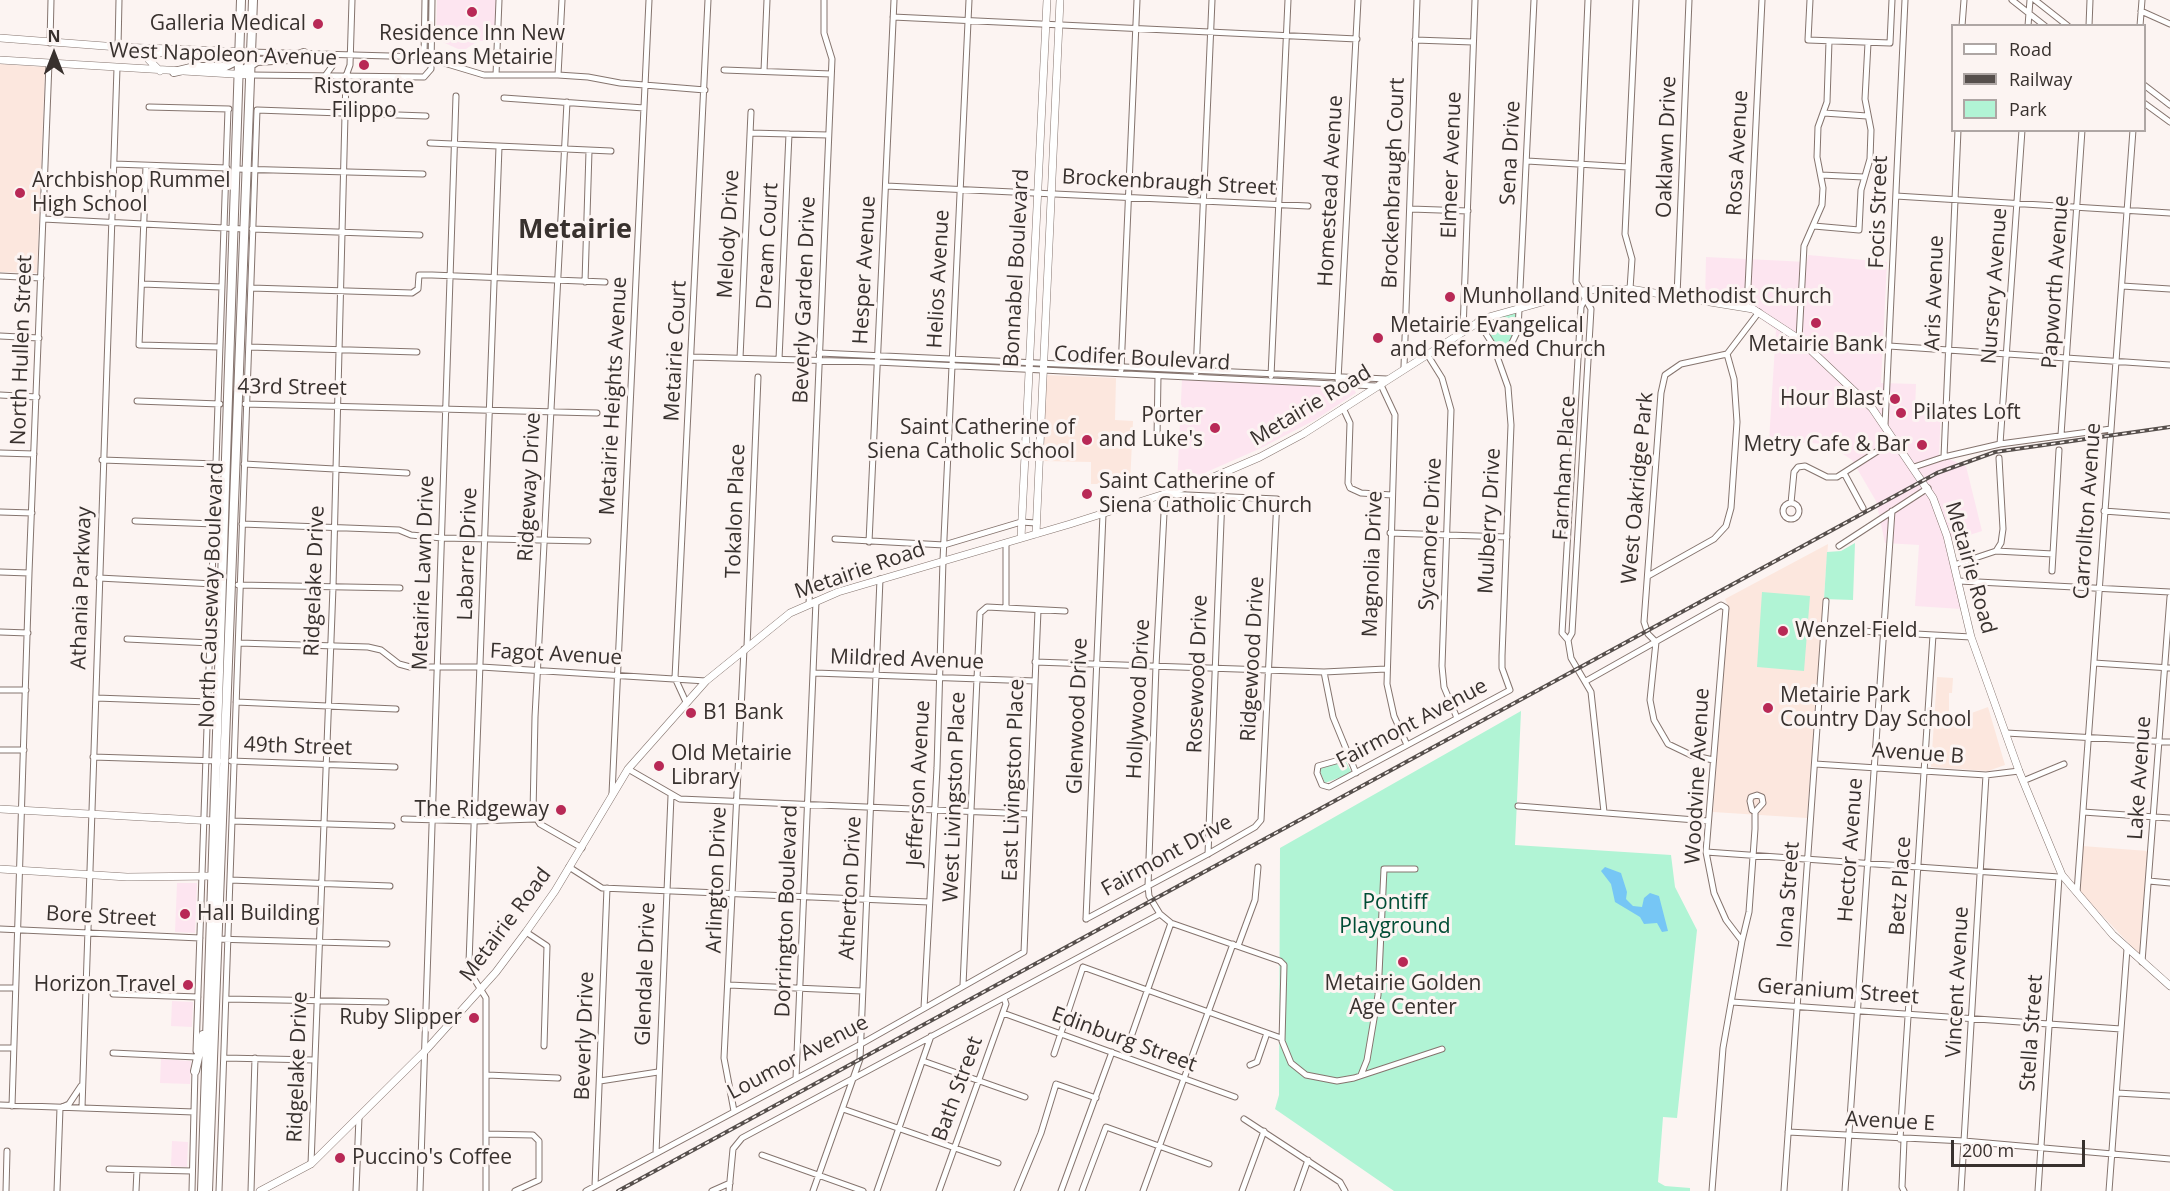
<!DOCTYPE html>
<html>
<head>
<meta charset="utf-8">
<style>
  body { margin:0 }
  #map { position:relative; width:2170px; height:1191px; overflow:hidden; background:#fcf4f2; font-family:"Open Sans",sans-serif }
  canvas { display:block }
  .legend { position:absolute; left:1951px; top:24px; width:195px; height:108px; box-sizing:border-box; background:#fcf4f2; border:2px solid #aea6a4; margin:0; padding:8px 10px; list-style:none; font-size:18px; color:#38312e }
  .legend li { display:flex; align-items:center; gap:12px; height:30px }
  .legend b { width:30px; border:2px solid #aea6a4 }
  .north { position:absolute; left:24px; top:24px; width:60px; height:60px; -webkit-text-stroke:4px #fcf4f2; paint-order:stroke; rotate:0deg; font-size:16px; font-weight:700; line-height:24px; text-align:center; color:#38312e }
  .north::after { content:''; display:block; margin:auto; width:21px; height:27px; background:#38312e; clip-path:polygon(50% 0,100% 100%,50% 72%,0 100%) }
  .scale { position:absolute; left:1951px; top:1140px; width:134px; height:27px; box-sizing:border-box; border:3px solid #38312e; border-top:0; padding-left:8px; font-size:18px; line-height:21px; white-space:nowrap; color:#38312e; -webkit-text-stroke:4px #fcf4f2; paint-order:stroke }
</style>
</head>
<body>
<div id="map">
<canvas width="2170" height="1191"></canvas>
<ul class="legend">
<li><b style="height:8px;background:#fff"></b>Road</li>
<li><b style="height:8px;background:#564f4c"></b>Railway</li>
<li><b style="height:16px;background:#b1f4d5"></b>Park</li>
</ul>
<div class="north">N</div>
<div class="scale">200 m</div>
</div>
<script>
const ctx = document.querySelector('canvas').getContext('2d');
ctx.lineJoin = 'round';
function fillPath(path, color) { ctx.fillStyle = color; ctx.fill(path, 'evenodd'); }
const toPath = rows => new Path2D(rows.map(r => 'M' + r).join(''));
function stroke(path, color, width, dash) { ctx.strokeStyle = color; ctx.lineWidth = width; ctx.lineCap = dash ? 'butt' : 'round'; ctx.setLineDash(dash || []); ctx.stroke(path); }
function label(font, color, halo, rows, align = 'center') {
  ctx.font = font + ' "Open Sans",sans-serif'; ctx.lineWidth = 6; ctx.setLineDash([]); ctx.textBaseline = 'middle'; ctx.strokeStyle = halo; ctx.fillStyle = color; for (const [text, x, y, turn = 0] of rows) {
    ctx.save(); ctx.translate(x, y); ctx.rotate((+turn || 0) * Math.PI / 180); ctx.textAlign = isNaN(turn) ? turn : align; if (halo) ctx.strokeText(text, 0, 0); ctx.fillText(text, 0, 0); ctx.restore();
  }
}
fillPath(toPath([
  [437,0,496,0,494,41,478,41,466,49,458,49,436,39],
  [1808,255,1887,262,1881,383,1916,384,1915,410,1941,411,1939,455,1966,466,1982,531,1945,543,1961,609,1915,606,1919,545,1885,543,1876,501,1852,460,1828,444,1769,441,1776,330,1753,313,1705,303,1706,257,1807,262],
  [1182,379,1353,387,1356,393,1315,420,1259,449,1177,485],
  [177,883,197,883,195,933,175,932],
  [172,1001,193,1002,192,1027,171,1026],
  [161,1059,191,1061,190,1084,160,1083],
  [172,1141,188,1142,187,1167,171,1166]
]), '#fde5f0');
fillPath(toPath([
  [0,64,45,67,37,273,0,272],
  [1046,375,1116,378,1115,420,1133,421,1130,484,1091,484,1091,462,1042,461],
  [1828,544,1807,818,1713,812,1728,606,1725,599],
  [1937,677,1953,678,1952,693,1949,693,1949,718,1958,718,1988,707,2005,765,1988,771,1931,767],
  [2082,846,2148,851,2141,952,2139,954,2079,891]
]), '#fce7de');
fillPath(toPath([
  [1519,308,1510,347,1497,355,1478,321],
  [1855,543,1853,600,1824,599,1827,552,1841,551],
  [1762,592,1810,596,1804,671,1757,667],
  [1521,711,1515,845,1671,855,1675,887,1697,930,1677,1118,1663,1117,1658,1182,1665,1186,1690,1188,1690,1191,1394,1191,1275,1109,1279,1095,1280,848],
  [1345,760,1352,773,1325,783,1319,769]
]), '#b1f4d5');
fillPath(toPath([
  [1605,867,1621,873,1627,892,1626,899,1633,906,1642,907,1644,898,1650,893,1659,896,1668,931,1662,932,1657,923,1644,924,1640,917,1615,902,1611,884,1601,871]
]), '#76c6f5');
const minor = toPath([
  [1810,0,1808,40,1890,43,1892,0],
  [2012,0,2045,26],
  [2035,0,2068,26],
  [2141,11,2170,24],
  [893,17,1357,39],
  [1962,26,1964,0],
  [2028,26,2030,0],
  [2089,26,2090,0],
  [2140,26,2142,0],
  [1415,40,1473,42],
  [50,43,51,0],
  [118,47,119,0],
  [250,52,424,57,484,75,558,75,588,77,620,83,705,90],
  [322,56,330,60,333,65,325,76],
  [424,57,425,0],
  [724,70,831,74],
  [764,71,767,0],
  [250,75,424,77,431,69,432,0],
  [496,75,499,0],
  [558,75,562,0],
  [2144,85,2170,105],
  [504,98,644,108],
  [567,102,535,717,533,813,540,824,582,848],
  [2144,103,2170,122],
  [149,107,229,109],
  [1824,113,1867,116],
  [750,133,828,135],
  [430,143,611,151],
  [1527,161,1628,167],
  [114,164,227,168],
  [146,166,139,345,220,347],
  [236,169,423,174],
  [1821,175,1864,177],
  [886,186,1308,206],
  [1896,196,2170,213],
  [1411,209,1468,211],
  [43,219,244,229],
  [1814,226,1859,230,1861,190,1870,159,1871,130,1865,99,1868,43],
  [252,229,420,235],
  [0,276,41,278],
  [585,282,589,151],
  [142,284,222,287],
  [2122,286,2170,289],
  [251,288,412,293,418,289,419,275,432,275,605,282],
  [1630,289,1632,259,1625,234,1636,0],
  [1677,296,1689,0],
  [1585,299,1581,307,1562,633,1568,640,1572,633,1591,309,1576,282,1588,0],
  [1747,308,1762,0],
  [1463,331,1475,0],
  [0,336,39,338],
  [1799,339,1804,246,1822,205,1823,188,1817,157,1818,127,1827,102,1829,41],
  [1889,346,2170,365],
  [249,347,417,352],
  [819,353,1387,379],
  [1427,354,1442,378,1451,410,1442,666,1444,687,1457,718],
  [1727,354,1759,312],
  [1497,355,1510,347,1518,330,1534,0],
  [692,357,876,362,1376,386],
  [740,358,751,112],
  [779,359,789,134],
  [1404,367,1417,0],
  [1121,370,1137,0],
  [1196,373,1212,0],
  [1271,376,1288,0],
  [1338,380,1358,0],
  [1380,383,1395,415,1387,684,1394,716,1407,745],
  [0,395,37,397],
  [137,401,220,404],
  [245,404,597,413],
  [1343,408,1350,423,1348,483,1350,488,1361,493,1392,495],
  [1885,425,1905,0],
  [2061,435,2082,130],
  [1157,438,1158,376],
  [2000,444,2022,130],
  [0,453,34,454],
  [1944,457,1958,130],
  [102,460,217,464],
  [244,464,407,473],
  [1914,467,1944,457,2000,444,2111,429],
  [1844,473,1863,508],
  '1783 511a8 8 0 1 1 16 0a8 8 0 1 1-16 0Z',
  [1791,503,1794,472,1798,467,1805,466,1827,477,1837,477,1895,440],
  [2104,511,2170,516],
  [0,512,32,513],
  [135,521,215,524],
  [242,524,399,530,411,535,442,538,588,541],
  [1390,533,1507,537],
  [835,539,944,545,1021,522,1036,523],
  [869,542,894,0],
  [1839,546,1928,488],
  [1996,551,2053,554],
  [1954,565,1996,551,2001,543,2003,529,1999,458],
  [2052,571,2059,450],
  [0,572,29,573],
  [1648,576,1714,539,1726,526,1731,508,1737,422,1734,379,1727,354],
  [99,578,214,584],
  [1959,581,2170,592],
  [238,585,400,588],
  [809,604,832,59,824,33,824,0],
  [1006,608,1006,543],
  [1824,629,1971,637],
  [0,632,28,633],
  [127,639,211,643],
  [1568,640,1571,658,1591,692,1604,812],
  [239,643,368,647,381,650,399,664,410,667,481,667,706,681],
  [747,646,758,377],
  [1035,662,1324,672,1386,669],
  [2094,663,2170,668],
  [1324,672,1333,717,1356,773],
  [815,673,1035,681],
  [1586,681,1721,605,1726,608,1706,852,1714,893,1726,920,1742,941,1723,1048,1712,1191],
  [0,690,26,690],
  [96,698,209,702],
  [236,702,396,709],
  [686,702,675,678,708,0],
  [2006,733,2170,742],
  [0,750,24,750],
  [93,757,219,761],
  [1350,757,1318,766,1317,773,1322,785,1329,787,1510,690,1502,668,1502,656,1511,425,1508,387,1493,345,1478,321],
  [1713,760,1691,755,1668,744,1654,720,1650,700,1656,642,1648,634,1644,622,1661,393,1665,375,1681,364,1727,354],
  [231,761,395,767],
  [1815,764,1986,775,2019,771],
  [628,769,680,799,1029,814],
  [2023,781,2064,764],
  [612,794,649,0],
  [1518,806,1708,821],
  [2083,812,2170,818],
  [404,819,476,821,535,819],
  [232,821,392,826],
  [1706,852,2059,877,2062,875],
  [1208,854,1222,496],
  [569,867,602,888,929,902],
  [230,880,390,886],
  [2149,881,2170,883],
  [2077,892,2133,130],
  [1086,919,1148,886,1208,854,1255,827,1261,820,1277,499,1165,494,1156,666,1148,886,1149,896,1160,914,1171,923,1280,961,1284,965,1282,1041,1291,1063,1306,1075,1337,1081,1354,1078,1442,1049],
  [1086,919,1103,514],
  [0,929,200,938],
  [526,932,547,946,544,1046],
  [215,939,387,944],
  [1742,941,1749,912,1755,829,1755,812,1752,810,1750,801,1751,797,1757,795,1762,797,1763,803,1755,812],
  [1238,946,1255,900,1258,867],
  [2142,962,2170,597],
  [1083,967,1281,1038],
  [729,985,862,991],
  [963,985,980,613,987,607,1065,611],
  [0,988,15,988],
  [113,994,198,997],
  [226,999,386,1002],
  [1732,1002,2121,1029],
  [924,1008,937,768,943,560,969,0],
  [1003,1013,1235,1097],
  [0,1048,13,1048],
  [196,1051,228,109],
  [113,1053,196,1057],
  [1054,1054,1083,967],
  [1124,1057,1171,923],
  [225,1058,314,1060],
  [923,1061,1025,1097],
  [1250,1065,1257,1062,1267,1033],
  [487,1075,558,1078],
  [1361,1075,1367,1060,1378,995,1384,869,1415,869],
  [796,1078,816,601],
  [600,1081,658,1072],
  [2117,1093,2170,1096],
  [0,1105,194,1112],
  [12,1106,29,573,49,63],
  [82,1108,117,68],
  [843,1109,998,1163],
  [734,1111,724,1058,744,649],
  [1244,1119,1340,1182,1345,1191],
  [1788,1132,1964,1141,2170,1159],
  [486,1134,533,1135,539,1141,539,1180,515,1191],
  [1900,1139,1933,635],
  [1904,1140,1902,1187,1904,1191],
  [656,1153,671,796],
  [762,1155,863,1191],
  [311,1164,333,587,346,76,350,65,352,0],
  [109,1169,192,1171],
  [595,1186,607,888],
  [6,1191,7,1151],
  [57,1191,60,1108,69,1104,81,1086],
  [136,1191,137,1170],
  [192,1191,195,1070],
  [219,1191,257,110,426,116],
  [251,1191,255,1058],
  [356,1191,359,1117],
  [420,1191,456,96],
  [486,1191,486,998,471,974,469,963,499,147],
  [586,1191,861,1044,1024,952,1038,610],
  [712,1191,730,1183],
  [729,1191,733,1149,742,1138,1160,914],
  [813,1191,860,1059,880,579],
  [877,1191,931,1036],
  [939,1191,1006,1004,1004,998],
  [1017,1191,1041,1133,1056,1084,1096,1098],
  [1061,1191,1112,1052],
  [1082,1191,1106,1127,1209,1164],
  [1143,1191,1233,944],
  [1242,1191,1264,1131],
  [1297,1191,1308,1160],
  [1784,1191,1826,601],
  [1845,1191,1892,511],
  [1961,1191,1986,775],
  [2038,1191,2059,877],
  [2109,1191,2127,949]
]);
const major = toPath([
  [0,38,118,47,250,52],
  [160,53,154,54,149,60,160,71],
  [0,60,250,75],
  [1036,534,1060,0],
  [1021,538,1047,0],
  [0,809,214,821,218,824],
  [0,869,127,877,215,876],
  [260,1191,311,1164,426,1050,496,972,526,932,555,891,628,769,706,681,790,613,838,592,1070,524,1202,482,1260,457,1303,434,1485,318,1582,291,1600,289,1630,289,1753,309,1799,339,1872,408,1933,498,1947,536,1971,637,2019,771,2062,875,2113,935,2170,986]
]);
const highway = toPath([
  [174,72,195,67,224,67,240,59],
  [237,74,257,61,289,59,304,53],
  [195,1071,203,1035],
  [202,1191,241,0],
  [208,1191,253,0]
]);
stroke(minor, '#85746e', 7);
stroke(major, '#85746e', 8);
stroke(highway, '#85746e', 10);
stroke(minor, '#fff', 5);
stroke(major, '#fff', 7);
stroke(highway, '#fff', 8);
const rail = toPath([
  [618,1191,1937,473,1995,452,2170,427]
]);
stroke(rail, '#564f4c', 4);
stroke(rail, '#fcf4f2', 1.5, [4.5]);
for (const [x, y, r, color] of [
  [472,12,6,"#b82956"],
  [318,24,6,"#b82956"],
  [364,65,6,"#b82956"],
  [20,193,6,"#b82956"],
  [1450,297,6,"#b82956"],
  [1816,323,6,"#b82956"],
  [1378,338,6,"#b82956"],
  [1895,399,6,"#b82956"],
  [1901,413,6,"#b82956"],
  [1215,428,6,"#b82956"],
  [1087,440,6,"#b82956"],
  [1922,445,6,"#b82956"],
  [1087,494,6,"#b82956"],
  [1783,631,6,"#b82956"],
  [1768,708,6,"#b82956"],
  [691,713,6,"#b82956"],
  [659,766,6,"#b82956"],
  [561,810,6,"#b82956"],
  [185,914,6,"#b82956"],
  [1403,962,6,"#b82956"],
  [188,985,6,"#b82956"],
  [474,1018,6,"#b82956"],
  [340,1158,6,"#b82956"]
]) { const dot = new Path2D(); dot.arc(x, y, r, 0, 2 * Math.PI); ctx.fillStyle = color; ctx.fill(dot); stroke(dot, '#fcf4f2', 2); }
label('21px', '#38312e', '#fcf4f2', [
  ["Galleria Medical",306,24,"right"],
  ["Residence Inn New",472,34,"center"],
  ["Orleans Metairie",472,58,"center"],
  ["Ristorante",364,87,"center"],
  ["Filippo",364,111,"center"],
  ["Archbishop Rummel",32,181],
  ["High School",32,205],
  ["Munholland United Methodist Church",1462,297],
  ["Metairie Evangelical",1390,326],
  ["and Reformed Church",1390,350],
  ["Metairie Bank",1816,345,"center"],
  ["Hour Blast",1883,399,"right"],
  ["Pilates Loft",1913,413],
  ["Porter",1203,416,"right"],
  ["and Luke's",1203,440,"right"],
  ["Saint Catherine of",1075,428,"right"],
  ["Siena Catholic School",1075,452,"right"],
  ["Metry Cafe & Bar",1910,445,"right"],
  ["Saint Catherine of",1099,482],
  ["Siena Catholic Church",1099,506],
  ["Wenzel Field",1795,631],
  ["Metairie Park",1780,696],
  ["Country Day School",1780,720],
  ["B1 Bank",703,713],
  ["Old Metairie",671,754],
  ["Library",671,778],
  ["The Ridgeway",549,810,"right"],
  ["Hall Building",197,914],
  ["Metairie Golden",1403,984,"center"],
  ["Age Center",1403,1008,"center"],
  ["Horizon Travel",176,985,"right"],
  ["Ruby Slipper",462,1018,"right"],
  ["Puccino's Coffee",352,1158]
], 'left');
label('21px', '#38312e', '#fcf4f2', [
  ["West Napoleon Avenue",223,55,2],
  ["Oaklawn Drive",1667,147,-88],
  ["Sena Drive",1511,153,-87],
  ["Rosa Avenue",1738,153,-87],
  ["Elmeer Avenue",1452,165,-88],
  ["Brockenbraugh Street",1169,183,3],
  ["Brockenbraugh Court",1394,183,-88],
  ["Homestead Avenue",1331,191,-87],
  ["Focis Street",1879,212,-88],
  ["Melody Drive",729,234,-87],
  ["Dream Court",768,246,-87],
  ["Bonnabel Boulevard",1017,268,-87],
  ["Hesper Avenue",865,270,-87],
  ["Helios Avenue",939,279,-87],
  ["Papworth Avenue",2056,282,-86],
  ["Nursery Avenue",1995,286,-86],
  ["Aris Avenue",1935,293,-88],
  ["Beverly Garden Drive",805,300,-88],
  ["North Hullen Street",22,350,-88],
  ["Metairie Court",676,351,-87],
  ["Codifer Boulevard",1142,359,3],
  ["43rd Street",292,388,1],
  ["Metairie Heights Avenue",614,396,-87],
  ["Metairie Road",1311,406,-31],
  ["Farnham Place",1565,468,-87],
  ["Ridgeway Drive",530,487,-87],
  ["West Oakridge Park",1638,488,-85],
  ["Tokalon Place",736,511,-88],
  ["Carrollton Avenue",2088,511,-86],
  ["Mulberry Drive",1490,521,-87],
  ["Sycamore Drive",1431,534,-87],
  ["Labarre Drive",468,554,-88],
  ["Magnolia Drive",1373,564,-88],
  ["Metairie Road",1970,568,74],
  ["Metairie Road",860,571,-19],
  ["Metairie Lawn Drive",424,573,-88],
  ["Ridgelake Drive",315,581,-88],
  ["Athania Parkway",82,588,-88],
  ["North Causeway Boulevard",212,595,-88],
  ["Fagot Avenue",556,655,3],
  ["Ridgewood Drive",1253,659,-87],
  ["Mildred Avenue",907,660,2],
  ["Rosewood Drive",1198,674,-88],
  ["Hollywood Drive",1139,699,-87],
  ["Glenwood Drive",1078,716,-88],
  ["Fairmont Avenue",1412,724,-28],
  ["49th Street",298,747,2],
  ["Avenue B",1918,754,4],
  ["Woodvine Avenue",1698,776,-87],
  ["Lake Avenue",2140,778,-86],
  ["East Livingston Place",1014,780,-88],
  ["Jefferson Avenue",919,783,-87],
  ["West Livingston Place",955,797,-88],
  ["Hector Avenue",1851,850,-86],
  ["Fairmont Drive",1167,856,-29],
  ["Arlington Drive",717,880,-88],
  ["Betz Place",1901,886,-86],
  ["Atherton Drive",851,888,-87],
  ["Iona Street",1789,895,-86],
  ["Dorrington Boulevard",787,911,-88],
  ["Bore Street",101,917,3],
  ["Metairie Road",506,925,-53],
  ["Glendale Drive",646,974,-88],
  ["Vincent Avenue",1958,982,-87],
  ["Geranium Street",1838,992,4],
  ["Stella Street",2032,1033,-86],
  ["Beverly Drive",585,1036,-88],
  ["Edinburg Street",1124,1040,20],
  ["Loumor Avenue",798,1058,-28],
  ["Ridgelake Drive",298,1067,-88],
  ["Bath Street",958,1089,-70],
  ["Avenue E",1890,1122,3]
]);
label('21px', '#004d35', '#fcf4f2', [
  ["Pontiff",1395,903],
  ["Playground",1395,927]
]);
label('bold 27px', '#38312e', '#fcf4f2', [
  ["Metairie",575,230]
]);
</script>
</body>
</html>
